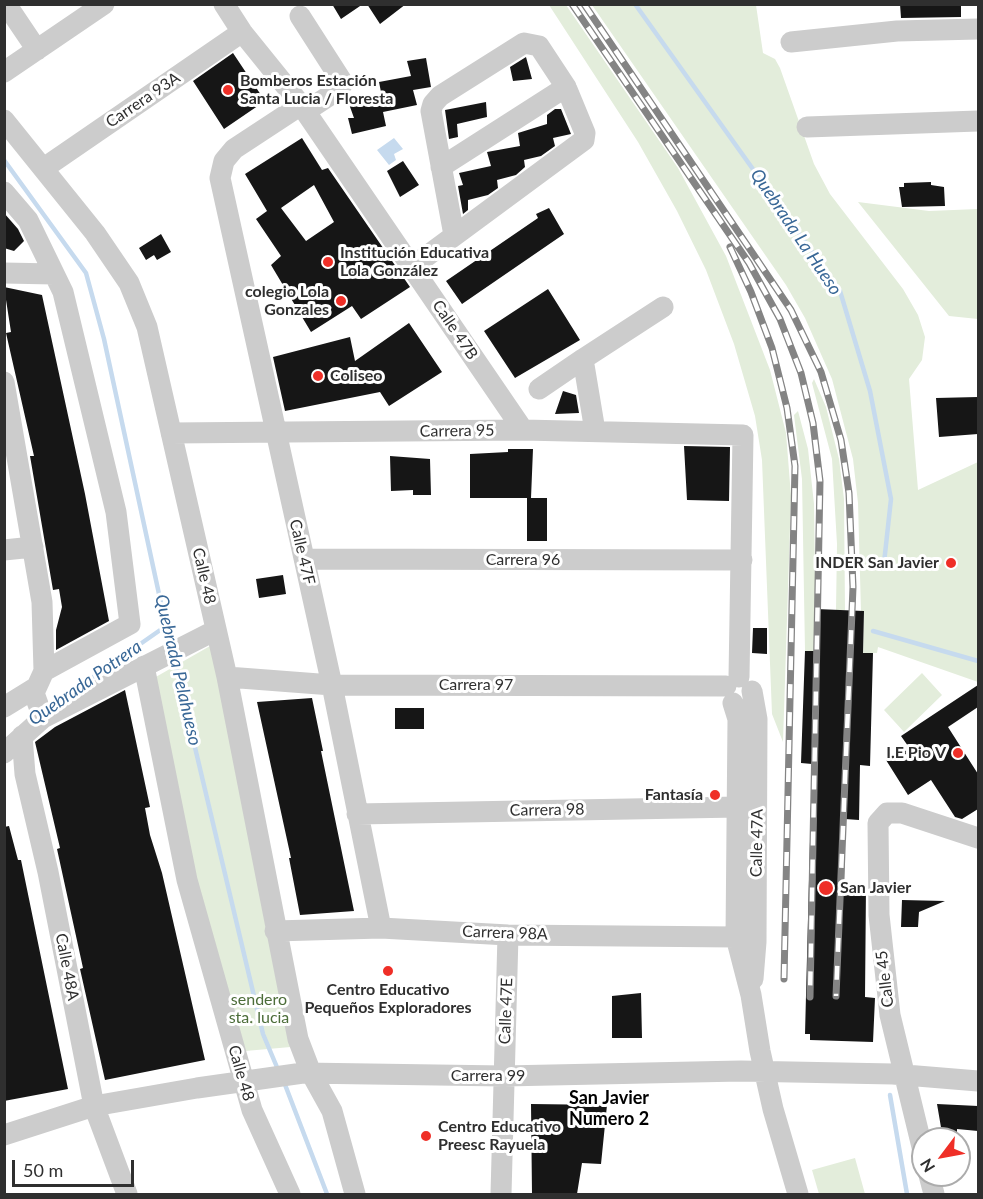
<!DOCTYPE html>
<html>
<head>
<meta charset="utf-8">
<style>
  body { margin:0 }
  #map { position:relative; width:983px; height:1199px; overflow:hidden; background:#fff; font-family:Lato,sans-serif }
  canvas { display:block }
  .frame { position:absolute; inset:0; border:6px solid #2f2f2f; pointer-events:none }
  .north { position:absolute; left:911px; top:1127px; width:60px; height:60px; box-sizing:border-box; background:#fff; border:2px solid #acacac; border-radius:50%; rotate:238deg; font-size:16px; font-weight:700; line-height:24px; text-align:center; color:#2f2f2f }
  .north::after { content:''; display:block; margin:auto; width:21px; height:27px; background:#ef2f27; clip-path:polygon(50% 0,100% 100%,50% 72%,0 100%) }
  .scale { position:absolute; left:12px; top:1160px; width:122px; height:27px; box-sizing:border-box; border:3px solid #2f2f2f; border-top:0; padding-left:8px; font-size:18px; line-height:21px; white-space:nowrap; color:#2f2f2f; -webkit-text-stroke:4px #fff; paint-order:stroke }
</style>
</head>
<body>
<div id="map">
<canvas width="983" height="1199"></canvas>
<div class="frame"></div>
<div class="north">N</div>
<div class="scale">50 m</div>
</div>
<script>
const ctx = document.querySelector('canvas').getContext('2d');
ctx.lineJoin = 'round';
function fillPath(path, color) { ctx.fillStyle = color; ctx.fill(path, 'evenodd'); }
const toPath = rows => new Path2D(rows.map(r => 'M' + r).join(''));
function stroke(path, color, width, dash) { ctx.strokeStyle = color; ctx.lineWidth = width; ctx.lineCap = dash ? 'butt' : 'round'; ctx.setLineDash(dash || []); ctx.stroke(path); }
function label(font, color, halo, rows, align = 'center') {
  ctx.font = font + ' Lato,sans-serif'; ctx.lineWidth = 6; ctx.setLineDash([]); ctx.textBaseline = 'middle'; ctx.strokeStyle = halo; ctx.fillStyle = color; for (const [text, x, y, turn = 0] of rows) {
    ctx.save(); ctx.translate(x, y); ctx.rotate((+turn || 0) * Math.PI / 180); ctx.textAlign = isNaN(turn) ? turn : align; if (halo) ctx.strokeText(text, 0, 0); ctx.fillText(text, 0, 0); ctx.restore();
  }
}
fillPath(toPath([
  [549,5,566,5,678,168,726,256,770,370,786,433,791,496,783,742,772,714,762,460,755,416,734,344,706,270,677,211,638,142],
  [592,5,756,5,763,53,775,59,780,68,814,164,830,194,903,289,918,315,925,337,922,360,909,379,918,490,978,462,978,682,878,647,877,653,863,653,864,611,861,611,858,503,853,459,832,379,805,318,786,285],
  [858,202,929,211,978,209,978,319,949,316],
  [814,379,826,407,839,459,844,499,845,610,836,610,837,544,832,459,812,383],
  [798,411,808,449,814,504,816,651,805,651,802,479,794,415],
  [210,646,302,1046,234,1052,154,678],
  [922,673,942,695,904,732,884,710],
  [855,1158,865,1194,819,1194,812,1170]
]), '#e3eddb');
fillPath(toPath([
  [394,138,403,149,394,154,396,160,389,165,377,150]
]), '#c6daee');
stroke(toPath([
  [635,4,840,291,870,391,891,499,884,563],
  [4,160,86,273,104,339,170,645],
  [873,631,978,661],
  [174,659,263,1034,279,1072],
  [70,693,166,626],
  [284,1082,327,1194],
  [890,1095,907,1194]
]), '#c6daee', 4.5);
fillPath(toPath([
  [332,4,363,4,341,19],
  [367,4,406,4,380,24],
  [900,4,961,4,961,17,901,18],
  [233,53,265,101,224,129,193,81],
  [526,57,532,79,513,81,510,67],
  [426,58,431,87,413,90,417,105,383,112,386,126,352,134,348,118,354,118,349,104,382,97,379,82,411,76,407,61],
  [486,102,487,117,457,124,458,137,449,139,445,110],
  [555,109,561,109,571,134,553,138,555,146,541,156,524,160,525,167,516,175,497,180,498,188,488,195,468,200,468,210,463,214,458,186,463,185,459,173,491,166,487,152,520,146,518,133,547,124,547,115],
  [302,138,322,170,328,168,410,287,361,319,352,306,311,332,271,265,281,256,256,219,267,211,245,174],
  [314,185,334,222,306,241,281,208],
  [403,161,419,185,400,197,387,171],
  [931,182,931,185,944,187,945,206,902,207,899,187,904,187,904,183],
  [549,208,564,234,462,304,446,281,538,218,536,214],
  [4,213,18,229,24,241,14,251,4,248],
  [161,234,171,252,157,260,154,255,146,260,139,248],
  [4,287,42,295,85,494,109,621,56,650,56,630,62,607,59,589,53,590,30,456,34,456,6,333,11,332],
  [548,289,580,340,515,378,484,331],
  [409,323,442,372,389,406,380,392,285,411,273,357,350,337,355,361],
  [563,391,576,395,579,413,555,414],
  [978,397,978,434,939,437,936,398],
  [684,446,730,447,729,501,687,500],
  [508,449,533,449,531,498,547,498,547,541,527,541,527,498,470,498,470,454,508,452],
  [390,456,430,459,431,495,413,495,413,490,391,491],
  [283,575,286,594,259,598,256,579],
  [816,609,864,611,863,653,873,653,870,766,860,765,859,820,845,819,844,885,866,886,865,997,875,998,873,1042,810,1040,810,1034,805,1034,812,764,801,763,805,651,816,651],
  [753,628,767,628,767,654,752,653],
  [978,685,978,707,948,727,978,774,978,809,962,819,955,817,931,780,908,795,886,760,908,746,901,736],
  [125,690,150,807,145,808,150,835,162,873,205,1060,105,1080,80,969,83,968,57,849,60,848,35,742,55,727],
  [312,698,323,751,321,751,354,911,300,915,289,858,291,858,257,702],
  [395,708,424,708,424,729,395,729],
  [9,826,18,860,21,860,68,1089,4,1101,4,827],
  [902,900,945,901,919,912,918,927,901,927],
  [641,993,642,1038,612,1038,612,996],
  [531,1104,607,1105,601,1164,582,1163,577,1194,532,1194],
  [937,1104,978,1106,978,1131,957,1129,957,1139,943,1139]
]), '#161616');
stroke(toPath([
  [6,4,37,50],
  [224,4,242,32,301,105],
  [300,16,343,83,338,90,306,111],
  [791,42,897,31,978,29],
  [4,72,104,4],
  [4,120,95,233,129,283,147,327,227,677,298,1039,311,1073,332,1111,355,1194],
  [807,127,978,121],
  [441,167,566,87],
  [44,168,242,32],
  [4,192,28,220,63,292,116,512,130,624,44,671],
  [412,267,584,140,585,133,566,87,539,46,524,43,440,96,433,104,431,111,454,235],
  [4,273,54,274],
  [4,382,42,602,44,671,34,693,43,718],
  [539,389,583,359],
  [595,431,583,359,663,307],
  [171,433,523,430,743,435,739,677],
  [4,550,33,547],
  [304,559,742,560],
  [144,666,187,880,252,1110,290,1194],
  [227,677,332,685,726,686],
  [752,691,757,719,756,942,753,979],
  [733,703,738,719,736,937,751,995,760,1051,773,1109,798,1194],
  [4,707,35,688],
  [22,736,25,774,48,872,94,1106,127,1194],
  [4,753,43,718,216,630],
  [357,814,738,807],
  [381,928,332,685,220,178,224,161,234,149,301,105,523,430],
  [275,931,381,928,508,935,736,937],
  [4,1135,94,1106,197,1088,303,1073,504,1076,741,1071,893,1074,978,1081],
  [923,1151,890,1015,879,915,878,823,887,813,902,813,978,838],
  [929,1175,934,1194],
  [501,1194,508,935]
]), '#ccc', 21);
const rail = toPath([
  [572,4,749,263,780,319,801,373,813,423,820,481,810,997],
  [584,4,791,310,821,372,841,440,849,493,853,587,836,996],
  [730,247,751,292,772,348,787,408,795,466,784,979]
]);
stroke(rail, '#848484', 7);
stroke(rail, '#fff', 4.5, [14]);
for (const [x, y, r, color] of [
  [228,90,6,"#ef2f27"],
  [328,262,6,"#ef2f27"],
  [341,301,6,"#ef2f27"],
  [318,376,6,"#ef2f27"],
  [951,563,6,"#ef2f27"],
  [958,753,6,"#ef2f27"],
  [715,795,6,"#ef2f27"],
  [826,888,8,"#ef2f27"],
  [388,971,6,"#ef2f27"],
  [426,1136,6,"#ef2f27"]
]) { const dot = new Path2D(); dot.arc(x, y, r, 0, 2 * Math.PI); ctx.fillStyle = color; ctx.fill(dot); stroke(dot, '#fff', 2); }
label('bold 16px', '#2f2f2f', '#fff', [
  ["Bomberos Estación",240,81],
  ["Santa Lucia / Floresta",240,99],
  ["Institución Educativa",340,253],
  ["Lola González",340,271],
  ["colegio Lola",329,292,"right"],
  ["Gonzales",329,310,"right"],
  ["Coliseo",330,376],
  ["INDER San Javier",939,563,"right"],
  ["I.E Pio V",946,753,"right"],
  ["Fantasía",703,795,"right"],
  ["San Javier",840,888],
  ["Centro Educativo",388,990,"center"],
  ["Pequeños Exploradores",388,1008,"center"],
  ["Centro Educativo",438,1127],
  ["Preesc Rayuela",438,1145]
], 'left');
label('16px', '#2f2f2f', '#fff', [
  ["Carrera 93A",143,100,-34],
  ["Calle 47B",455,330,56],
  ["Carrera 95",457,431,-1],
  ["Calle 47F",302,552,77],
  ["Carrera 96",523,560],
  ["Calle 48",204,576,77],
  ["Carrera 97",476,685],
  ["Carrera 98",547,810,-1],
  ["Calle 47A",757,843,-89],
  ["Carrera 98A",505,933,2],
  ["Calle 48A",67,967,79],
  ["Calle 45",885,979,-97],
  ["Calle 47E",506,1011,-88],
  ["Calle 48",241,1073,74],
  ["Carrera 99",488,1076]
]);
label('16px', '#4c6d39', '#fff', [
  ["sendero",259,1000],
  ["sta. lucia",259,1018]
]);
label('italic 18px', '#386796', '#fff', [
  ["Quebrada La Hueso",796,232,56],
  ["Quebrada Pelahueso",178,670,77],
  ["Quebrada Potrera",85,683,-35]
]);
label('bold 18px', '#000', '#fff', [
  ["San Javier",609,1098],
  ["Numero 2",609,1119]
]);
</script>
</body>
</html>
